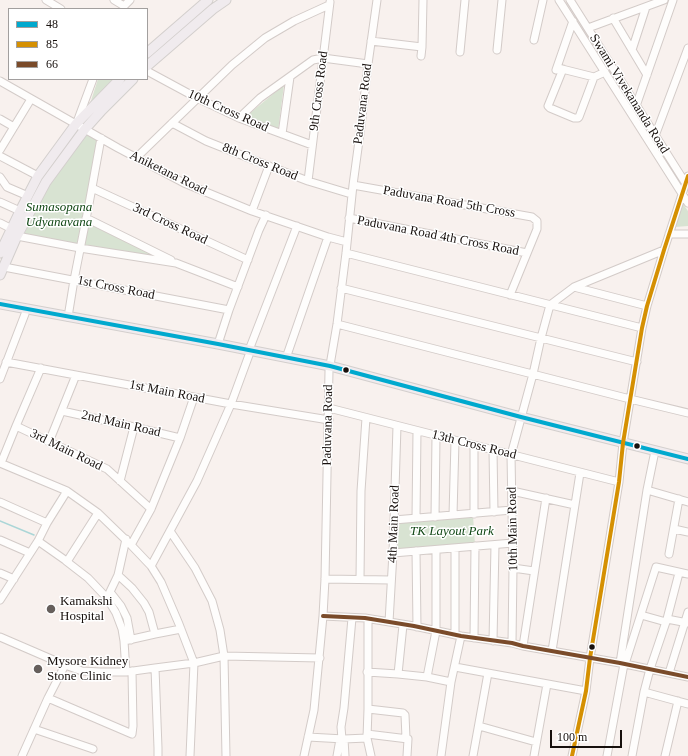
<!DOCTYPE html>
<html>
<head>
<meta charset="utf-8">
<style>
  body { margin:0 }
  #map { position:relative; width:688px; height:756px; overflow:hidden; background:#f8f1ee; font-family:Georgia,serif }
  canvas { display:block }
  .legend { position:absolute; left:8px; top:8px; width:140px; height:72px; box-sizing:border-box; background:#fff; border:1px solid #a29f9e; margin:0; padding:5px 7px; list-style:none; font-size:12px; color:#17100d }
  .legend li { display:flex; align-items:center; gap:8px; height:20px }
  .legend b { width:20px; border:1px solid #a29f9e }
  .scale { position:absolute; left:550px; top:730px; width:72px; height:18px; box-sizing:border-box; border:2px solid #17100d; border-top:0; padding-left:5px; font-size:12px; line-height:14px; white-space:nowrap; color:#17100d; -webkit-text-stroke:3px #fff; paint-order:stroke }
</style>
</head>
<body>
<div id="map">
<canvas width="688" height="756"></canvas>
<ul class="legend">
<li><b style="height:5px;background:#00a9ce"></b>48</li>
<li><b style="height:5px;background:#d59002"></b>85</li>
<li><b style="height:5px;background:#7a4b2a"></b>66</li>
</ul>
<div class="scale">100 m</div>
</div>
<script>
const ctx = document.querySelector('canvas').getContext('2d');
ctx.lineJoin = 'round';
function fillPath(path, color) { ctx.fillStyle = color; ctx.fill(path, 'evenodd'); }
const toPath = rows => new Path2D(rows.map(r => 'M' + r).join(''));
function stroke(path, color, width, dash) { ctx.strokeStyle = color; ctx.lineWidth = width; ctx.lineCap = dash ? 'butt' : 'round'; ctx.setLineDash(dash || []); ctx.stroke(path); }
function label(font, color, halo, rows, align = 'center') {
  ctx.font = font + ' Georgia,serif'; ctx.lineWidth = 3; ctx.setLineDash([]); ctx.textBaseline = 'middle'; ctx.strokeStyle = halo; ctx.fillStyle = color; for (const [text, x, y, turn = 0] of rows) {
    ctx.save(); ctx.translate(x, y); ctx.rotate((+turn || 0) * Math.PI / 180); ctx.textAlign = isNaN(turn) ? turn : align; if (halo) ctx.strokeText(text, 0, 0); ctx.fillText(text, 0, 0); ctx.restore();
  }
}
fillPath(toPath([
  [98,79,113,79,90,104],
  [284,85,278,131,244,118],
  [86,134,98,140,77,244,24,234,48,184],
  [683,204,688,211,688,226,675,227],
  [88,220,164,259,82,247],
  [473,515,475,545,396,551,400,521]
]), '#d8e3d2');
stroke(toPath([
  [0,521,34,535]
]), '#abd6d7', 1.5);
const minor = toPath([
  [46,0,61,9],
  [114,0,124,6,130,0],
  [559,0,688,203],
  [570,0,686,184],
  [613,18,647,75],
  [588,28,664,0],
  [534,40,543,0],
  [371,41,422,47,423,0],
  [497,50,502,0],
  [632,50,646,7],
  [460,52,465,0],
  [421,56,422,47],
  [558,68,594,77,605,72],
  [563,69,548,106,550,108,574,118,578,118,579,117,594,77],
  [556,70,573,21],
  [147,71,197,98,239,118,312,145],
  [0,81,118,148,184,183,252,211,328,237,347,242],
  [636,106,673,0],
  [239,118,260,98,313,60,323,58,368,64],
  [0,119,14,127],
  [77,122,93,79],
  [172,123,206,141,269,166,308,181,351,194],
  [282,134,290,77],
  [655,136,688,48],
  [0,150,31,99],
  [0,156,38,176],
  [137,157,232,65,265,38,294,21,329,5],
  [0,177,7,187,28,196],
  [308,181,330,2],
  [353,185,532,217,537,221,537,229,510,295],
  [92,188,248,260],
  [0,202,20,211],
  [252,211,269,166],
  [86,218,171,260],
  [349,218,527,253],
  [0,223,12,229],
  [669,234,688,234],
  [17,236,80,248,176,263,238,287],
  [346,253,642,328],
  [4,267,229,310],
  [574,287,647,306],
  [341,288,637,362],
  [68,317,74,280,89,204,101,138],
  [337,324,630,399,688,413],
  [218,344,229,310,259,230,266,215],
  [286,358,328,237],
  [6,362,231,404,329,420],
  [0,379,25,314],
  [329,408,619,482],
  [62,411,134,427,180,438],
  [16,426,107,469,151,509],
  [49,442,76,375],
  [474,446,474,514],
  [493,450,494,512],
  [0,463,67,491,98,513,131,545,151,566,161,582,179,624,194,663,190,756],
  [1,463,16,426,41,368],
  [120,481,134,427],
  [647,490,688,502],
  [512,491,575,505],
  [0,502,47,523],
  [453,515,455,441],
  [435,517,436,436],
  [416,518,417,431],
  [394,520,512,510],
  [674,529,688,532],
  [170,531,195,568,212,601,220,630,224,656,226,756],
  [126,539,118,575,107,598,116,613,122,629,124,641,126,672],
  [0,540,30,553],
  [38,541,65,560,68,560,98,513],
  [131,545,151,509,180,438,194,397],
  [455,548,455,635],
  [416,551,417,627],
  [393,553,513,543],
  [669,554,679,499],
  [66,561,88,578,107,598],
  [151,566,197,481,231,404,249,355,249,350,297,226],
  [513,568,534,571],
  [0,573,14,579],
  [118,575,132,588,144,603,149,612,155,634],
  [325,579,391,580],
  [360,579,361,491,366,418],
  [110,592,121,606,127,618,131,640],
  [0,600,38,541,47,523,67,491],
  [641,615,666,622],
  [323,616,365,618,414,626,461,636,512,643,523,646,620,663,688,677],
  [368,619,368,709,367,738,371,756],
  [667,619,688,623],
  [389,622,393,553,397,426],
  [0,637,65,665,82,671,100,672,126,672,155,668,194,663,224,656,320,658],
  [474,638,475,546],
  [124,641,155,634,181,629],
  [493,641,495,545],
  [512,643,513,568,511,455,533,374,541,338,550,305,574,287,664,250],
  [523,646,546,498],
  [552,651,580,473],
  [620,663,647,490,655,451],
  [625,664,656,567,688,574],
  [455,667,586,691],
  [155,668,158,748,158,756],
  [367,672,398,674,427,677,451,682],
  [669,673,688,612],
  [398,674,403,625],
  [427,677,436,631,436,550],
  [644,692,688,704],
  [48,698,132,734,133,726,132,671],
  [368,709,403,713,405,715,406,738],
  [479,726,536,742],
  [34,729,93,749],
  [367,734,408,739,407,756],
  [308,737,344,739,367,738],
  [342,739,341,727,344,708,352,618],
  [344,739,345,756],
  [22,756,48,698,65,665],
  [304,756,314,710,323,616,325,579,329,371,337,324,346,253,353,185,361,126,368,64,377,0],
  [337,756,340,739],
  [441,756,451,682,461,636],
  [473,756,488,673],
  [534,756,547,684],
  [572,756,586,691,590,658,619,482,623,443,642,328,647,306,664,250,688,176],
  [607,756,624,664],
  [632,756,644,692,650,669,667,619,679,573],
  [665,756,678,701]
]);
const major = toPath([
  [147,53,208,0],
  [147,66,213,9,226,0],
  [0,253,20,211,38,176,76,124,120,79],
  [0,275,17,236,46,182,85,129,102,110,133,79],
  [0,304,218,344,330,366,521,417,688,459]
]);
stroke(minor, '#d3cbc8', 9);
stroke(major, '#d3cfcd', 11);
stroke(minor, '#fefdfc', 7);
stroke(major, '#f0ebee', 9);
stroke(toPath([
  [0,304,218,344,330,366,521,417,688,459]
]), '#00a9ce', 4);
stroke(toPath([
  [572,756,586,691,590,658,619,482,623,443,642,328,647,306,664,250,688,176]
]), '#d59002', 4);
stroke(toPath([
  [323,616,365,618,414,626,461,636,512,643,523,646,620,663,688,677]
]), '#7a4b2a', 4);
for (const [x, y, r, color] of [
  [346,370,3.5,"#17100d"],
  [637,446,3.5,"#17100d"],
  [51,609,5,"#665f5c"],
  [592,647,3.5,"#17100d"],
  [38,669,5,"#665f5c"]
]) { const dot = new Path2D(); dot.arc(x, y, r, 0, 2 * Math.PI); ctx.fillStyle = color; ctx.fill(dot); stroke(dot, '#fff', 1.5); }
label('13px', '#17100d', '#fff', [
  ["9th Cross Road",319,91,-83],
  ["Swami Vivekananda Road",629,94,58],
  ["Paduvana Road",363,104,-83],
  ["10th Cross Road",228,111,24],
  ["8th Cross Road",260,162,22],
  ["Aniketana Road",168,173,26],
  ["Paduvana Road 5th Cross",449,202,10],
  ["3rd Cross Road",170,224,25],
  ["Paduvana Road 4th Cross Road",438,236,11],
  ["1st Cross Road",116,288,11],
  ["1st Main Road",167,392,11],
  ["2nd Main Road",121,424,13],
  ["Paduvana Road",328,425,-89],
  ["13th Cross Road",474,445,14],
  ["3rd Main Road",66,450,26],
  ["4th Main Road",394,524,-88],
  ["10th Main Road",513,529,-91]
]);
label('italic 13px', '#124816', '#fff', [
  ["Sumasopana",59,208],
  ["Udyanavana",59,223],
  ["TK Layout Park",452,532]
]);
label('13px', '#17100d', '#fff', [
  ["Kamakshi",60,602],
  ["Hospital",60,617],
  ["Mysore Kidney",47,662],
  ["Stone Clinic",47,677]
], 'left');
</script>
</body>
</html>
